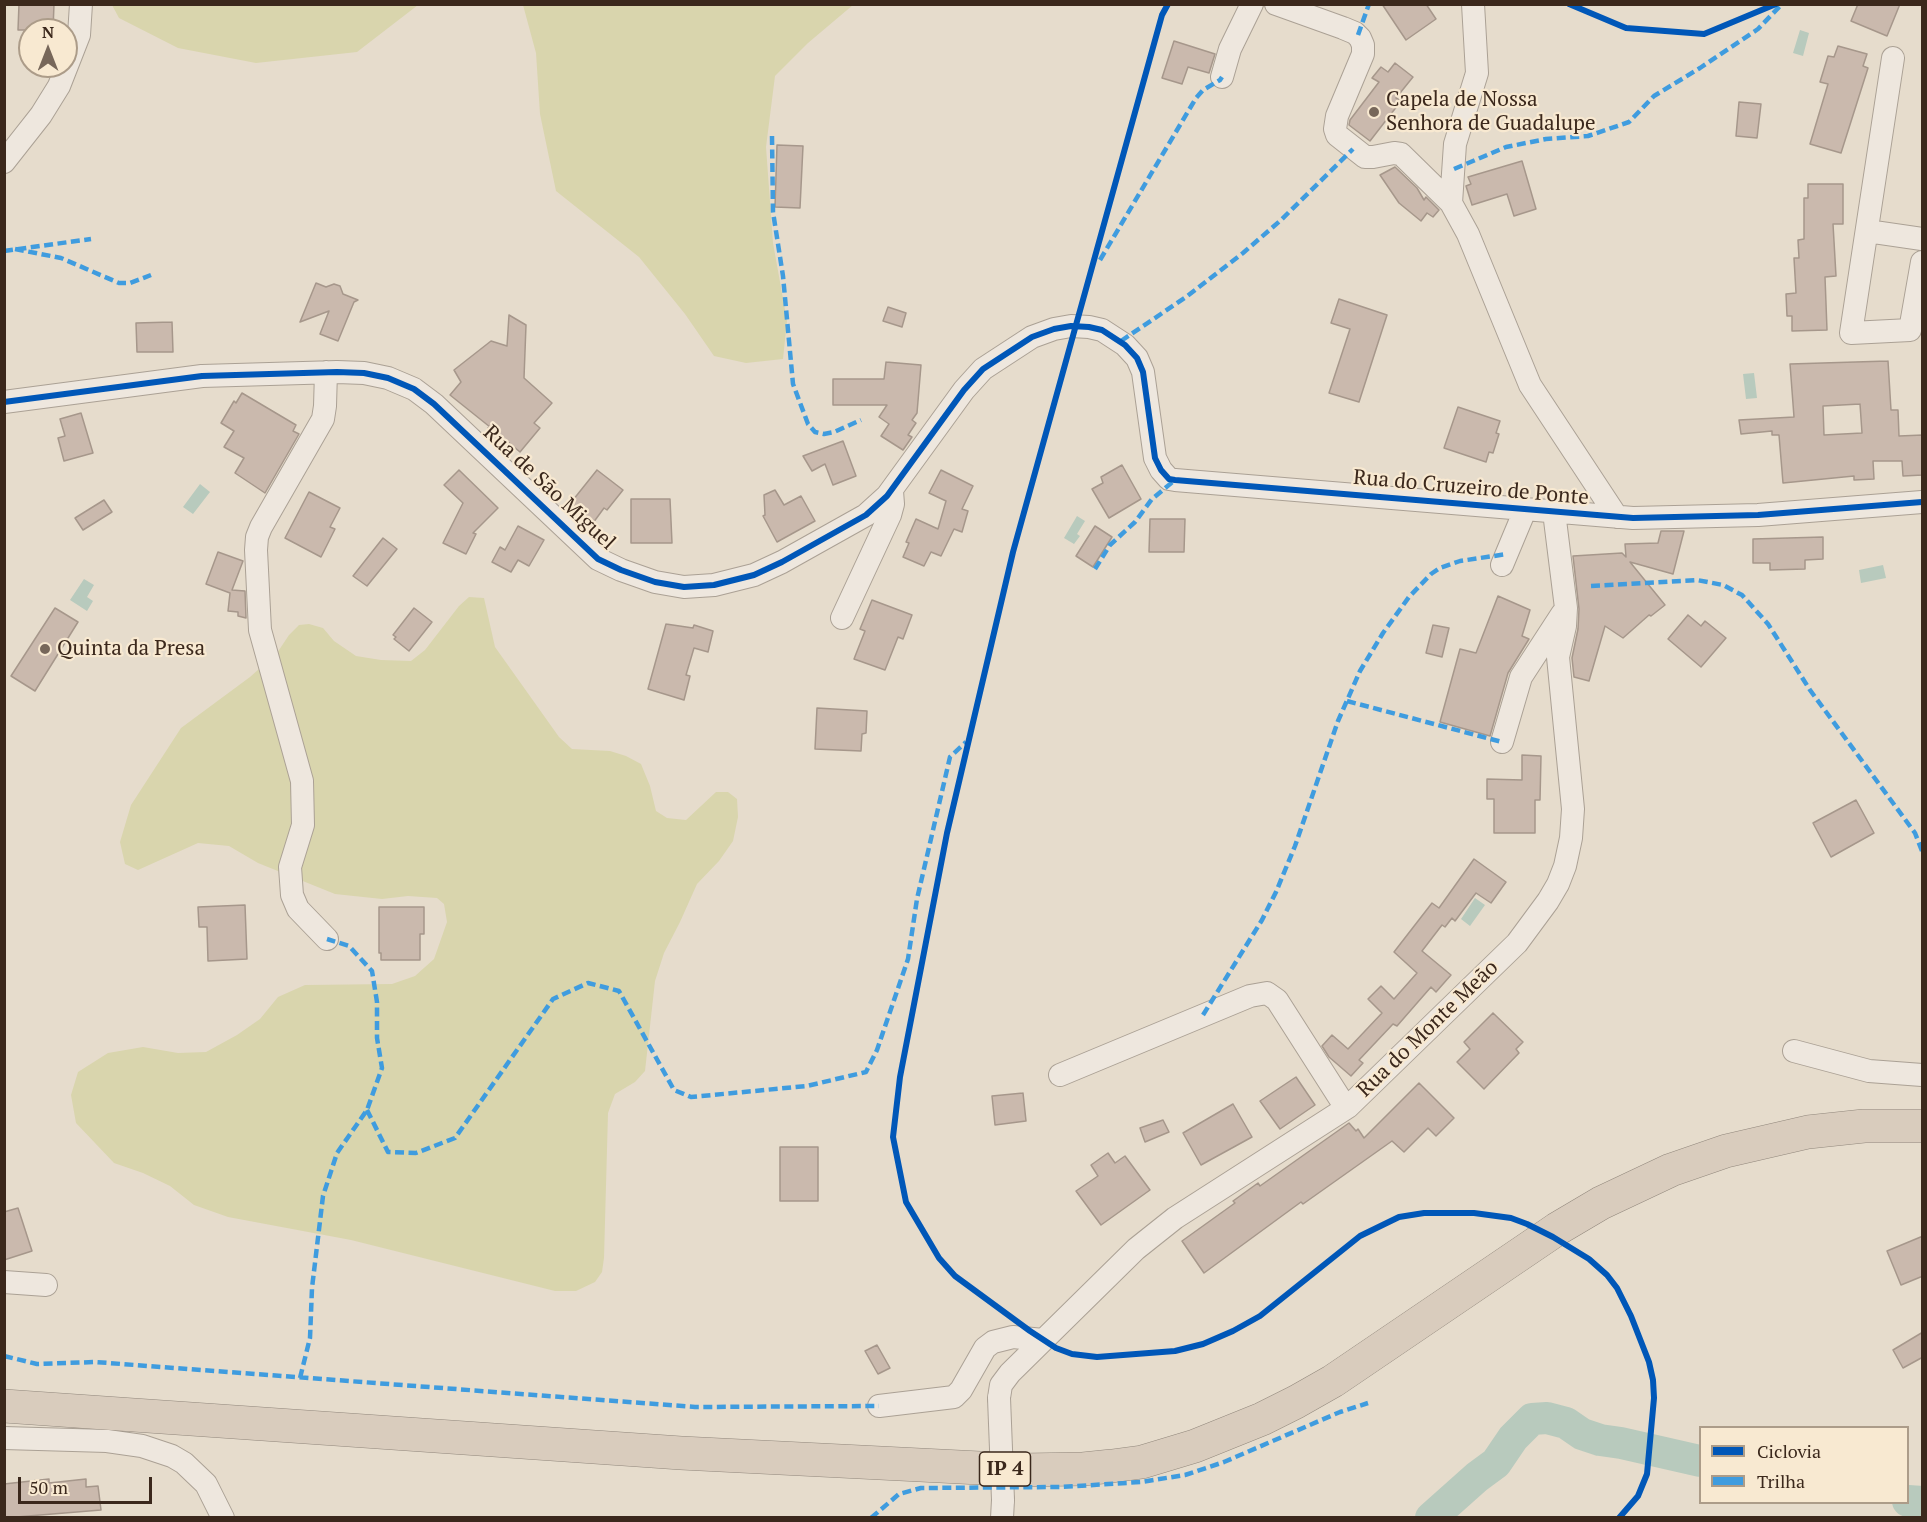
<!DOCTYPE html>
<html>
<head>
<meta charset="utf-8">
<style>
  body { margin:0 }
  #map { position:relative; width:1927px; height:1522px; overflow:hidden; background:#e6dccc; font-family:"PT Serif",serif }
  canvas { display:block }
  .frame { position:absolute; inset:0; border:6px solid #3b281c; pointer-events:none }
  .legend { position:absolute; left:1699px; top:1426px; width:210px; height:78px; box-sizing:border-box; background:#f8e9d1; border:2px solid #ac9c89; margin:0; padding:8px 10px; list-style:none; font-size:18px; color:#3b281c }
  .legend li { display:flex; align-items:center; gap:12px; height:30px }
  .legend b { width:30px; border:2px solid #ac9c89 }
  .north { position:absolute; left:18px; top:18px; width:60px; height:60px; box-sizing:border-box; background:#f8e9d1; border:2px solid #ac9c89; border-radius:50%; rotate:0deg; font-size:16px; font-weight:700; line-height:24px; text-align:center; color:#3b281c }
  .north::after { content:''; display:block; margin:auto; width:21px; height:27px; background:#77675a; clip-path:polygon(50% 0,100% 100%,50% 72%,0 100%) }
  .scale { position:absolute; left:18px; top:1477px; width:134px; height:27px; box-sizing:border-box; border:3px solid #3b281c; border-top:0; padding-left:8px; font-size:18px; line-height:21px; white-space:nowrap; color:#3b281c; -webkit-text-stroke:4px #f8e9d1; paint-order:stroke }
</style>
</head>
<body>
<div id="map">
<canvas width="1927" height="1522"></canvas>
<div class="frame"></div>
<ul class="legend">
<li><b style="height:8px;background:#0057b8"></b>Ciclovia</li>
<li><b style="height:8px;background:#3f9cdf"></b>Trilha</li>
</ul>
<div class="north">N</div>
<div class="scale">50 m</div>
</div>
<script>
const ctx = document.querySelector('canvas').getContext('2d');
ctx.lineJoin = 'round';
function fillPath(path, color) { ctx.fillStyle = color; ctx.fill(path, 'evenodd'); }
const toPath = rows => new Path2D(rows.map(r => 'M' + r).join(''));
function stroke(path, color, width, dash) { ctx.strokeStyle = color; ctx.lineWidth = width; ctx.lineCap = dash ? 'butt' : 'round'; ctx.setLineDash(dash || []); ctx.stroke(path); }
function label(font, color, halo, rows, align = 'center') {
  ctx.font = font + ' "PT Serif",serif'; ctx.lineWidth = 4.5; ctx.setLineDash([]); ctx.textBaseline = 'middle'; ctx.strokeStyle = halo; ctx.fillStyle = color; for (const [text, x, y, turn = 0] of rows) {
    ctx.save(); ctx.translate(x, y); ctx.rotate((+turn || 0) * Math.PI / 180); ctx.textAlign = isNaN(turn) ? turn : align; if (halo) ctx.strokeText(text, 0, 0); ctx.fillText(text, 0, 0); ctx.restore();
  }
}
fillPath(toPath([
  [112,5,418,5,357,52,256,63,178,48,119,18],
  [523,5,853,5,808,43,775,76,766,147,773,243,787,321,783,359,746,363,714,356,685,314,639,257,556,191,540,114,536,53],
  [469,597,484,598,495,647,559,737,572,749,610,751,626,756,641,764,650,786,656,811,667,818,686,820,716,792,728,792,737,799,738,817,733,841,719,861,697,884,680,922,664,953,655,981,645,1071,635,1082,615,1094,608,1113,604,1258,602,1272,595,1282,576,1291,555,1291,351,1240,228,1217,194,1205,170,1186,143,1173,114,1163,76,1123,71,1095,78,1072,108,1053,143,1047,178,1053,206,1052,237,1035,260,1019,278,997,305,985,392,984,415,976,434,959,447,922,444,904,437,898,408,896,382,899,335,894,258,863,229,846,198,843,138,870,125,864,120,842,131,805,181,728,250,677,277,653,289,635,299,625,309,624,323,628,334,641,356,656,381,660,411,661,425,650,459,606]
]), '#d9d5ad');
fillPath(toPath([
  [1800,30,1809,33,1803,56,1793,53],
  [1754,373,1757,398,1746,399,1743,374],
  [200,484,210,492,193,514,183,507],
  [1077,516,1085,521,1077,534,1080,536,1074,544,1064,538],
  [1883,565,1886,578,1861,583,1859,570],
  [84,579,94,585,87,597,93,601,87,611,70,600],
  [1475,898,1485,905,1470,926,1461,919]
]), '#b8cabd');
stroke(toPath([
  [1908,1501,1922,1502],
  [1431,1518,1477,1477,1496,1463,1513,1438,1532,1419,1547,1418,1566,1423,1582,1434,1600,1440,1621,1443,1700,1461]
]), '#b8cabd', 32);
const building = toPath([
  [19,4,54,4,53,30,18,30,19,4],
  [1382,4,1426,4,1436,19,1406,40,1382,4],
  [1858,4,1900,4,1887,36,1851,21,1858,4],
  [1174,41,1215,54,1209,73,1188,67,1182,84,1162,78,1174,41],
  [1838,46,1867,54,1863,66,1868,68,1841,153,1810,144,1828,84,1820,82,1828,56,1834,57,1838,46],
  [1395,63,1413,77,1396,98,1401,101,1370,141,1349,125,1350,120,1379,82,1372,78,1381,67,1388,72,1395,63],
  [1739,102,1761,104,1757,138,1736,136,1739,102],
  [777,145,803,146,800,208,775,207,777,145],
  [1522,161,1536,209,1514,216,1507,194,1472,205,1466,186,1471,184,1468,177,1522,161],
  [1395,167,1417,188,1424,200,1426,197,1439,210,1433,217,1427,213,1421,221,1399,203,1380,175,1395,167],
  [1808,184,1843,184,1843,224,1833,224,1836,276,1825,277,1827,330,1792,331,1792,316,1787,316,1786,294,1796,293,1794,258,1799,258,1798,240,1804,239,1804,198,1808,198,1808,184],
  [316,283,326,287,334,284,340,286,343,294,358,300,354,302,338,341,320,334,329,311,300,322,316,283],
  [1339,299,1387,315,1359,402,1329,393,1350,329,1331,323,1339,299],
  [888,307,906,313,902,327,883,321,888,307],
  [509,315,526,325,524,378,552,403,534,423,540,428,520,452,507,441,505,443,488,428,490,427,450,395,461,382,454,370,491,341,507,346,509,315],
  [172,322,173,352,137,352,136,323,172,322],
  [1888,361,1891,410,1898,410,1899,436,1923,435,1923,475,1903,476,1902,461,1873,461,1874,479,1854,480,1854,476,1783,483,1779,435,1772,435,1772,431,1741,434,1739,420,1794,417,1790,364,1888,361],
  [1860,404,1862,433,1824,435,1823,406,1860,404],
  [886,362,921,365,917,413,912,420,916,423,908,435,912,437,903,450,881,436,889,424,879,417,887,405,833,405,833,379,884,379,886,362],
  [242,393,296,425,293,431,299,434,265,493,235,473,244,458,224,447,234,431,221,423,234,401,236,403,242,393],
  [1458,407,1500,421,1496,433,1499,434,1493,453,1489,452,1486,462,1444,448,1458,407],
  [81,413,93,453,64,461,58,438,65,436,60,419,81,413],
  [843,441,856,476,833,485,825,464,812,471,803,456,843,441],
  [1122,465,1141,499,1109,518,1092,489,1103,483,1101,477,1122,465],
  [459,470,498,508,473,533,476,534,466,554,443,543,463,503,444,485,459,470],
  [597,470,623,490,607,510,604,508,593,523,569,505,597,470],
  [941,470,973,486,962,509,968,511,962,532,954,529,941,556,931,552,924,566,903,557,909,543,906,542,916,519,938,529,946,501,929,493,941,470],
  [775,490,784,505,801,496,815,521,777,542,763,516,765,515,764,495,775,490],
  [309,492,340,508,330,527,335,529,321,557,285,538,309,492],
  [631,499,670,499,672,543,631,543,631,499],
  [104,500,112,512,83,530,75,518,104,500],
  [1150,519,1185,519,1184,552,1149,552,1150,519],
  [518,526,544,540,529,566,518,560,511,572,492,562,500,547,505,550,518,526],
  [1095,526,1112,537,1093,567,1076,556,1095,526],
  [1661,531,1684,531,1673,574,1630,562,1665,605,1651,616,1649,615,1623,638,1605,626,1589,681,1574,677,1572,658,1578,629,1579,609,1573,556,1622,553,1626,557,1625,544,1658,543,1661,531],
  [1823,537,1823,559,1805,560,1805,569,1770,570,1770,563,1753,563,1753,539,1823,537],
  [383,538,397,549,367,586,353,576,383,538],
  [218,552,243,561,232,590,245,591,246,618,238,616,238,612,228,611,230,593,206,584,218,552],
  [1498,596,1530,610,1522,636,1529,639,1508,673,1490,736,1440,722,1460,649,1476,653,1498,596],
  [872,600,912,615,903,639,898,637,885,670,854,659,865,631,860,629,872,600],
  [55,608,78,622,35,691,11,676,55,608],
  [414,608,432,622,409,651,394,639,396,637,393,635,414,608],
  [1688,615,1701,626,1705,621,1726,638,1701,667,1668,639,1688,615],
  [666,624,693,628,694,625,713,631,708,652,694,648,686,675,690,676,684,700,648,689,666,624],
  [1433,625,1449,628,1442,657,1426,653,1433,625],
  [817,708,867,711,866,733,862,734,861,751,815,749,817,708],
  [1522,755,1541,756,1540,800,1535,800,1535,833,1494,833,1494,799,1487,799,1487,779,1522,780,1522,755],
  [1856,800,1874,833,1831,857,1813,823,1856,800],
  [1474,859,1506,882,1491,903,1476,893,1455,921,1452,918,1445,927,1442,925,1422,951,1451,975,1436,992,1431,987,1397,1026,1393,1024,1359,1060,1363,1063,1351,1076,1329,1057,1322,1046,1332,1035,1348,1049,1382,1013,1368,999,1381,986,1394,999,1417,973,1394,952,1432,903,1439,908,1474,859],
  [245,905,247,959,208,961,207,927,199,927,198,907,245,905],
  [379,907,424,907,424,934,420,934,420,960,381,960,381,953,379,953,379,907],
  [1493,1013,1523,1042,1516,1049,1519,1053,1484,1089,1457,1062,1470,1049,1464,1042,1493,1013],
  [1296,1077,1315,1105,1280,1129,1260,1101,1296,1077],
  [1419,1083,1454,1118,1436,1136,1428,1128,1404,1152,1392,1141,1303,1204,1301,1202,1204,1273,1182,1241,1235,1203,1233,1201,1258,1183,1260,1186,1349,1123,1356,1131,1358,1129,1364,1138,1419,1083],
  [1023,1093,1026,1121,995,1125,992,1096,1023,1093],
  [1233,1104,1252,1137,1201,1165,1183,1133,1233,1104],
  [1163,1120,1169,1132,1145,1142,1140,1128,1163,1120],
  [780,1147,818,1147,818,1201,780,1201,780,1147],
  [1108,1153,1115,1163,1125,1156,1150,1190,1101,1225,1076,1191,1098,1176,1091,1165,1108,1153],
  [18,1208,32,1251,4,1260,4,1212,18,1208],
  [1923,1236,1923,1276,1901,1285,1887,1251,1923,1236],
  [1923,1332,1923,1357,1903,1368,1893,1350,1923,1332],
  [877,1345,890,1368,878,1374,865,1351,877,1345],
  [49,1479,49,1483,86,1479,86,1487,98,1486,101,1510,4,1518,4,1484,49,1479]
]);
fillPath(building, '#cab9ad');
stroke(building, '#a6978b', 1.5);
const minor = toPath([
  [1276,4,1343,28,1355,33,1360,38,1363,45,1363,54,1337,116,1335,129,1337,135,1365,157,1373,157,1394,153,1401,154,1451,203,1468,234,1530,385,1617,517],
  [1893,58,1851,333,1910,330,1922,262],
  [1222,77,1230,49,1252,4],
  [4,162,41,115,59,86,79,35,81,4],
  [1451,203,1455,144,1477,73,1473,4],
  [1867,231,1922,239],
  [326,372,325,406,323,419,261,527,257,537,256,550,260,630,302,781,303,825,290,867,292,895,298,909,327,939],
  [4,402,202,376,337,372,364,373,388,378,414,389,434,404,598,559,621,570,655,582,684,587,714,585,754,575,782,562,866,515,887,496,964,390,983,369,1032,337,1054,329,1071,326,1089,327,1102,330,1125,345,1137,358,1143,372,1155,458,1161,470,1169,479,1175,480,1633,518,1758,515,1922,502],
  [1502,565,1525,510],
  [842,618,890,515,893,504,892,491],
  [1502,742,1521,677,1562,614],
  [1794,1051,1869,1071,1922,1075],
  [1060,1075,1250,996,1267,993,1277,1000,1346,1108],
  [4,1282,46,1285],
  [999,1398,1001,1385,1010,1373,1136,1249,1175,1218,1348,1107,1517,943,1548,901,1558,884,1565,866,1571,838,1573,809,1558,657,1565,626,1566,608,1554,512],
  [879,1406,954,1397,961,1390,985,1348,993,1342,1013,1337,1043,1340],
  [4,1438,107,1441,142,1446,172,1456,184,1463,206,1484,223,1518],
  [1002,1518,1003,1500]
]);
const highway = toPath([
  [4,1406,681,1453,1020,1470,1083,1469,1112,1466,1142,1462,1195,1446,1262,1419,1296,1402,1333,1381,1557,1229,1601,1203,1671,1170,1726,1151,1808,1132,1864,1126,1922,1126]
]);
stroke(minor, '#aba195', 24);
stroke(highway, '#91877c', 34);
stroke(minor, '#eee7de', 22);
stroke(highway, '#d9ccbd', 33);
const minorBridge = toPath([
  [999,1398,1003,1500]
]);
stroke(minorBridge, '#aba195', 24, []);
stroke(minorBridge, '#eee7de', 22);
stroke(toPath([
  [1358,35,1369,4],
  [772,136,773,212,783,276,793,384,808,424,815,432,824,434,834,432,861,420],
  [1454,169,1506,147,1546,139,1588,136,1629,122,1654,96,1700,68,1758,29,1780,6],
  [15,249,61,258,119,283,130,283,151,275],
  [4,251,91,239],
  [1100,260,1196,98,1203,90,1220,80,1222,77],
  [1121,341,1186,297,1243,253,1281,220,1353,149],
  [1095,569,1110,545,1135,522,1152,499,1175,480],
  [1591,586,1697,580,1723,585,1742,595,1768,624,1810,690,1915,833,1922,851],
  [1347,701,1502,742],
  [1203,1015,1262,920,1276,892,1295,846,1338,721,1360,671,1383,633,1409,597,1431,574,1440,568,1460,561,1507,554],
  [367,1110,388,1152,416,1153,455,1138,553,999,588,983,619,991,674,1090,691,1097,807,1086,866,1072,877,1050,908,959,917,899,950,757,966,742],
  [4,1356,37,1364,95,1362,695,1407,879,1406],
  [300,1378,310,1338,312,1288,323,1196,337,1153,367,1110,382,1068,377,1038,377,1002,372,971,349,946,327,939],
  [871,1518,899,1494,921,1488,1061,1487,1141,1482,1185,1475,1224,1462,1340,1412,1368,1403]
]), '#3f9cdf', 4.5, [9, 4.5]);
stroke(toPath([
  [1168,4,1162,15,1013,552,947,833,900,1077,893,1137,906,1202,939,1258,955,1276,1030,1331,1056,1348,1072,1354,1097,1357,1175,1351,1203,1344,1233,1331,1260,1316,1360,1236,1399,1217,1424,1213,1474,1213,1511,1218,1527,1224,1553,1237,1589,1259,1607,1275,1617,1288,1631,1316,1649,1362,1653,1380,1654,1398,1647,1474,1638,1496,1619,1518],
  [1569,4,1626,28,1704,34,1776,4],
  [4,402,202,376,337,372,364,373,388,378,414,389,434,404,598,559,621,570,655,582,684,587,714,585,754,575,782,562,866,515,887,496,964,390,983,369,1032,337,1054,329,1071,326,1089,327,1102,330,1125,345,1137,358,1143,372,1155,458,1161,470,1169,479,1175,480,1633,518,1758,515,1922,502]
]), '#0057b8', 6);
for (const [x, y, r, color] of [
  [1374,112,6,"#77675a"],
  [45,649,6,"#77675a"]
]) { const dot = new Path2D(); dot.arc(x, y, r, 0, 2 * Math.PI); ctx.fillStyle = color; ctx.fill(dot); stroke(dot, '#f8e9d1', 2); }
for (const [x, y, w] of [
  [1005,1469,51]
]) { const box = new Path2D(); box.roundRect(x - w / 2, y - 17, w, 34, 4.5); ctx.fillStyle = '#f8e9d1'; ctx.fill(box); stroke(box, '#3b281c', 1.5); }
label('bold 20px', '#3b281c', null, [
  ["IP 4",1005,1469]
]);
label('21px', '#3b281c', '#f8e9d1', [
  ["Capela de Nossa",1386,100],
  ["Senhora de Guadalupe",1386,124],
  ["Quinta da Presa",57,649]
], 'left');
label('21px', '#3b281c', '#f8e9d1', [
  ["Rua de São Miguel",549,488,43],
  ["Rua do Cruzeiro de Ponte",1471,488,5],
  ["Rua do Monte Meão",1428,1029,-44]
]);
</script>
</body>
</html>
